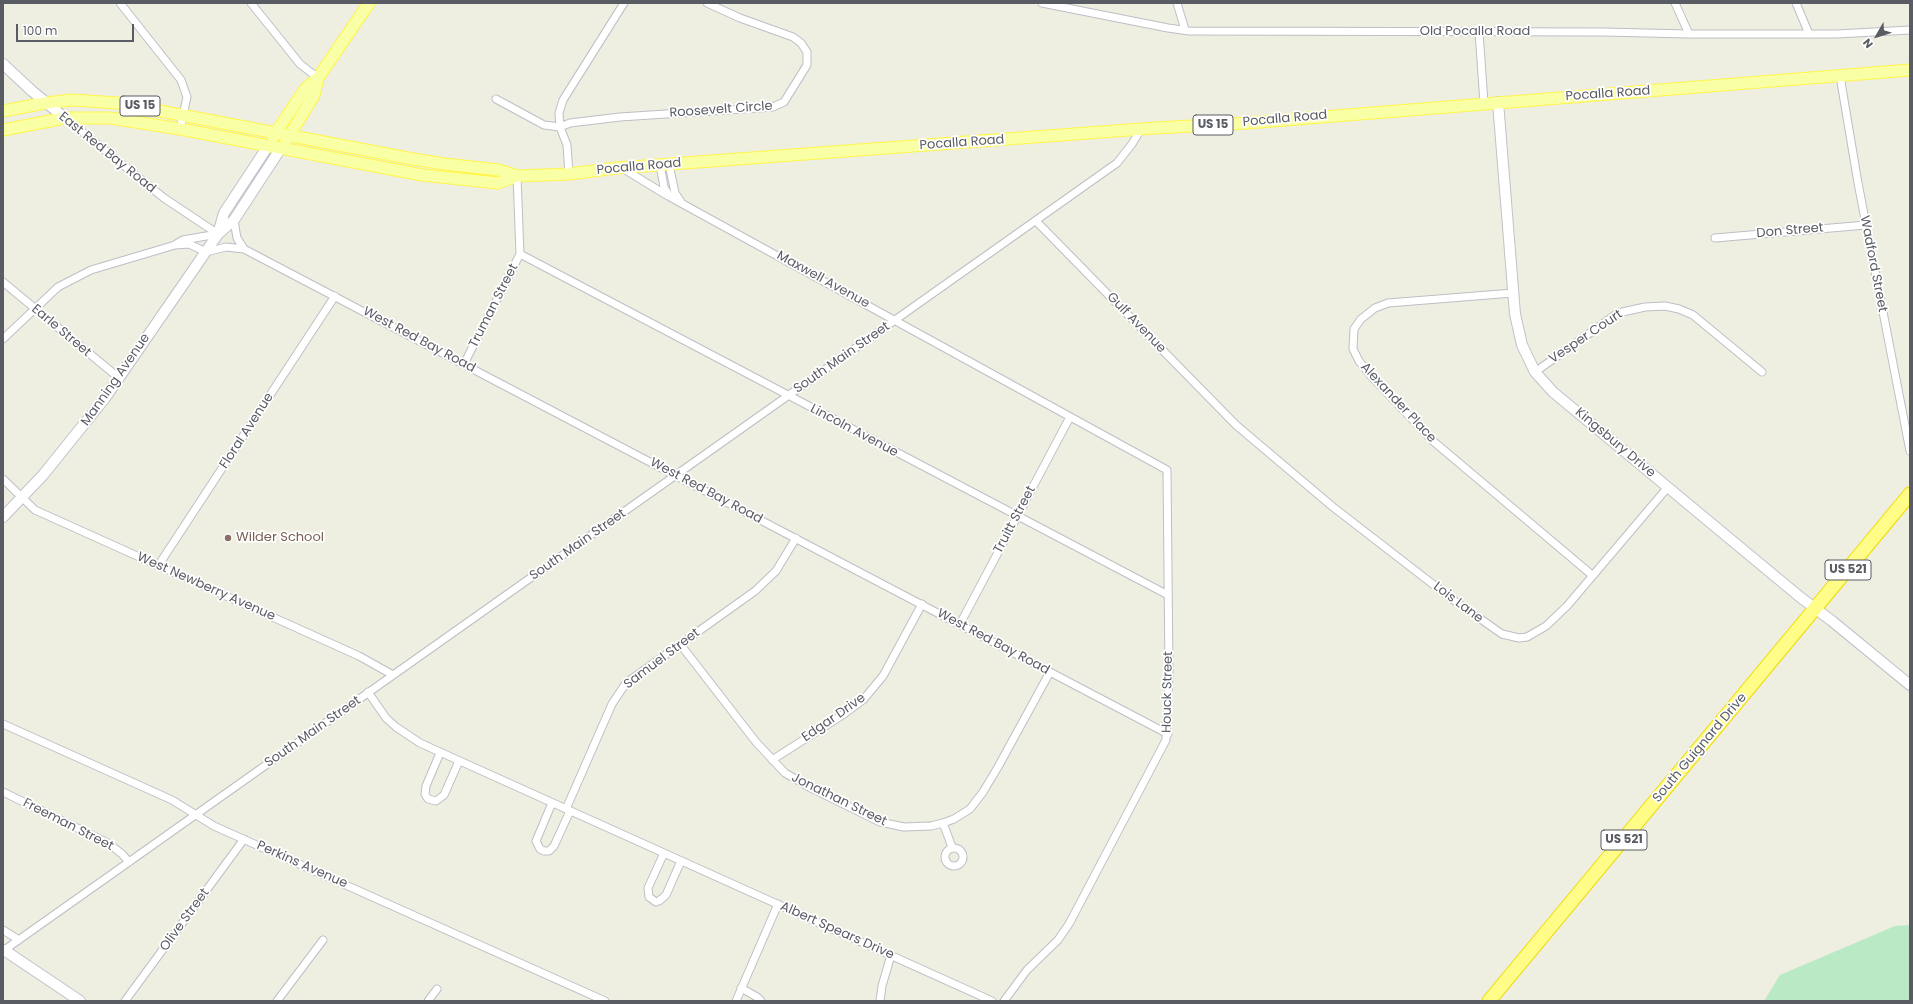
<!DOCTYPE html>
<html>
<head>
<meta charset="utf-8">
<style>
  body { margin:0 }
  #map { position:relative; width:1913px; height:1004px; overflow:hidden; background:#eeeee1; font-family:Poppins,sans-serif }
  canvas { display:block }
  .frame { position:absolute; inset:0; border:4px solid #5a5c64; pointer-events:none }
  .north { position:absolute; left:1857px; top:16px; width:40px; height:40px; -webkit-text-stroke:3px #fff; paint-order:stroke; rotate:231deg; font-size:11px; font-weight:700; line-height:16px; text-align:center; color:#5a5c64 }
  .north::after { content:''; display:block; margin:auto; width:14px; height:18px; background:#5a5c64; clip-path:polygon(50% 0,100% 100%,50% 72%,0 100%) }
  .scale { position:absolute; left:16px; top:24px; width:118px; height:18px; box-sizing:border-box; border:2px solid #5a5c64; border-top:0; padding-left:5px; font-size:12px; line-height:14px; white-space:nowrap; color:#5a5c64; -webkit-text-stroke:3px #fff; paint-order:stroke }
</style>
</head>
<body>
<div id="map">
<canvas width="1913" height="1004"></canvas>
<div class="frame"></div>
<div class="north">N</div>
<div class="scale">100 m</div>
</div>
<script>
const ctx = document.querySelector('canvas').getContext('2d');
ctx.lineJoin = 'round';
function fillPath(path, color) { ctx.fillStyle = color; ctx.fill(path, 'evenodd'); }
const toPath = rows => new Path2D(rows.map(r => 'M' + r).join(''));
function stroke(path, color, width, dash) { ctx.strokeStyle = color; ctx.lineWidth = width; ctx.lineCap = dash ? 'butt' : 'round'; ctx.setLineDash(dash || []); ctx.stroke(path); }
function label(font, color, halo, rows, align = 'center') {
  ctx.font = font + ' Poppins,sans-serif'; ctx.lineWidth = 3.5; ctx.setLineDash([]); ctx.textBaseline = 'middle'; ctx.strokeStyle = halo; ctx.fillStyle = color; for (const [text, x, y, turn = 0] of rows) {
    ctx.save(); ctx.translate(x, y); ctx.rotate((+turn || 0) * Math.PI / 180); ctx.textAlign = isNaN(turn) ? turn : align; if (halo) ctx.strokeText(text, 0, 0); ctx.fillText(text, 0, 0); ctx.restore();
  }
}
fillPath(toPath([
  [1910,925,1910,1001,1764,1001,1780,975,1895,926]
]), '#bae9c5');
const street = toPath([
  [120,3,181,80,187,97,180,129],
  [251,3,300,64,318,78],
  [624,3,563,100,559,113,560,127,570,123,620,117,773,107,784,102,807,65,807,52,801,43,793,37,740,18,707,3],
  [1042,3,1168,28,1189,31,1603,32,1689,34,1837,34,1910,30],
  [1177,3,1185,30],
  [1675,3,1689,34],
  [1796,3,1809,34],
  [1479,32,1484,103],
  [1840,76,1858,183,1910,451],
  [496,99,544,125,560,127,567,145,569,174],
  [65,118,164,198,218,234],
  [669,164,675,193,681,202],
  [660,165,664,187,670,197,1167,470,1169,673,1166,740,1069,924,1058,940,1027,970,1004,1001],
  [622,168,668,196],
  [234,220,237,238,244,249],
  [1036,221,1236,425,1333,507,1452,599,1502,634,1519,638,1527,637,1546,626,1567,606,1668,487],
  [1715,238,1866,225],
  [176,244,183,240,218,234],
  [520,254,1168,595],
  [3,282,119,378],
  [1513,293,1388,303,1375,308,1361,319,1354,329,1353,349,1359,361,1371,376,1433,441,1592,575],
  [3,339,58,287,91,270,175,245,189,244,206,252,226,247,244,249,1168,734],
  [464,364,520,254,517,176],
  [1535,372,1618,313,1645,307,1665,306,1679,309,1693,315,1762,372],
  [3,479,35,510,359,656,393,675],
  [158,566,335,296],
  [960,624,1070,417],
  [680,644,756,742,785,773,811,788,880,822,904,827,931,826,943,823,954,819,970,809,983,792,998,767,1050,672],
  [368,692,386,718,396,727,420,743,992,1001],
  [3,724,172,800,214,826,605,1001],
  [440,753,426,786,425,794,428,799,436,801,444,795,459,761],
  [772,760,844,714,863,700,883,676,922,604],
  [3,792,108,843,122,854,129,862],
  [552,803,536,841,540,849,544,851,549,851,554,846,570,811],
  [566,809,612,704,626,683,755,591,776,571,796,538],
  [943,823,952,847],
  '945 857a9 9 0 1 1 18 0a9 9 0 1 1-18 0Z',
  [664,853,648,888,649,897,656,902,659,901,666,895,681,861],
  [3,930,19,940],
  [3,951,1117,163,1132,144,1141,129],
  [741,988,757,997,761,1001],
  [125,1001,244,839],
  [277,1001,323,940],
  [428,1001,437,989],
  [736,1001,778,904],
  [880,1001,882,986,891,955]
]);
const secondary = toPath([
  [3,64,32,91,65,118],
  [1498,102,1515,314,1522,345,1535,372,1553,392,1800,597,1832,621,1910,685],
  [218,234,224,213,268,146],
  [3,517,43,475,105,398,218,234,234,220,281,148],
  [4,950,80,1001]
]);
const primary = toPath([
  [3,111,45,103,72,100,118,103,413,159,444,164,499,170,517,176],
  [3,130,65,118,110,118,180,129,422,175,498,183,517,176,569,174,617,168,1155,128,1247,123,1910,70],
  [273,137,305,89,318,78,369,3],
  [286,141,314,95,318,78]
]);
const highway = toPath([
  [1489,1001,1910,494]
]);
stroke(street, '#bebfc6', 9);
stroke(secondary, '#c1c2cb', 12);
stroke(primary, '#fff649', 13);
stroke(highway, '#efdc00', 15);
stroke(street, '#fff', 7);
stroke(secondary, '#fff', 10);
stroke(primary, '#f9ffa5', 11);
stroke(highway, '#fffc87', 13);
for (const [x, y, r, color] of [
  [228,538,4,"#8d6e63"]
]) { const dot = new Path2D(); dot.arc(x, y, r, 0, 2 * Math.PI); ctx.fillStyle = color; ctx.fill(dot); stroke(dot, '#fff', 1.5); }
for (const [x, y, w] of [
  [140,106,40],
  [1213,125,40],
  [1848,570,46],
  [1624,840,46]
]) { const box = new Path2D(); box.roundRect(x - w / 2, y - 10, w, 20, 3); ctx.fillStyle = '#fff'; ctx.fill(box); stroke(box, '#5a5c64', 1); }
label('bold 12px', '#5a5c64', null, [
  ["US 15",140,106],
  ["US 15",1213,125],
  ["US 521",1848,570],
  ["US 521",1624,840]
]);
label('13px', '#5a5c64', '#fff', [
  ["Old Pocalla Road",1475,32],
  ["Pocalla Road",1608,94,-4],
  ["Roosevelt Circle",721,110,-4],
  ["Pocalla Road",1285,119,-5],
  ["Pocalla Road",962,143,-4],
  ["East Red Bay Road",107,153,39],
  ["Pocalla Road",639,167,-5],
  ["Don Street",1790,231,-5],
  ["Wadford Street",1873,264,79],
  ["Maxwell Avenue",823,280,29],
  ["Truman Street",494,306,-63],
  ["Gulf Avenue",1136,323,46],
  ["Earle Street",61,331,40],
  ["Vesper Court",1586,337,-34],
  ["West Red Bay Road",419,340,28],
  ["South Main Street",842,358,-35],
  ["Manning Avenue",116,380,-55],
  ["Alexander Place",1398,403,47],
  ["Floral Avenue",247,431,-57],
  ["Lincoln Avenue",854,431,28],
  ["Kingsbury Drive",1615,443,40],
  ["West Red Bay Road",706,491,28],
  ["Truitt Street",1015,520,-62],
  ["South Main Street",578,545,-35],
  ["West Newberry Avenue",206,587,24],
  ["Lois Lane",1458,603,37],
  ["West Red Bay Road",993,642,28],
  ["Samuel Street",662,659,-37],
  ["Houck Street",1168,692,-89],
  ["Edgar Drive",834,718,-35],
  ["South Main Street",313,732,-35],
  ["South Guignard Drive",1700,748,-50],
  ["Jonathan Street",839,800,26],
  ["Freeman Street",68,825,27],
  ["Perkins Avenue",302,865,24],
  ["Olive Street",185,920,-54],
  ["Albert Spears Drive",837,931,24]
]);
label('13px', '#785e54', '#fff', [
  ["Wilder School",236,538]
], 'left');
</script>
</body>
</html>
